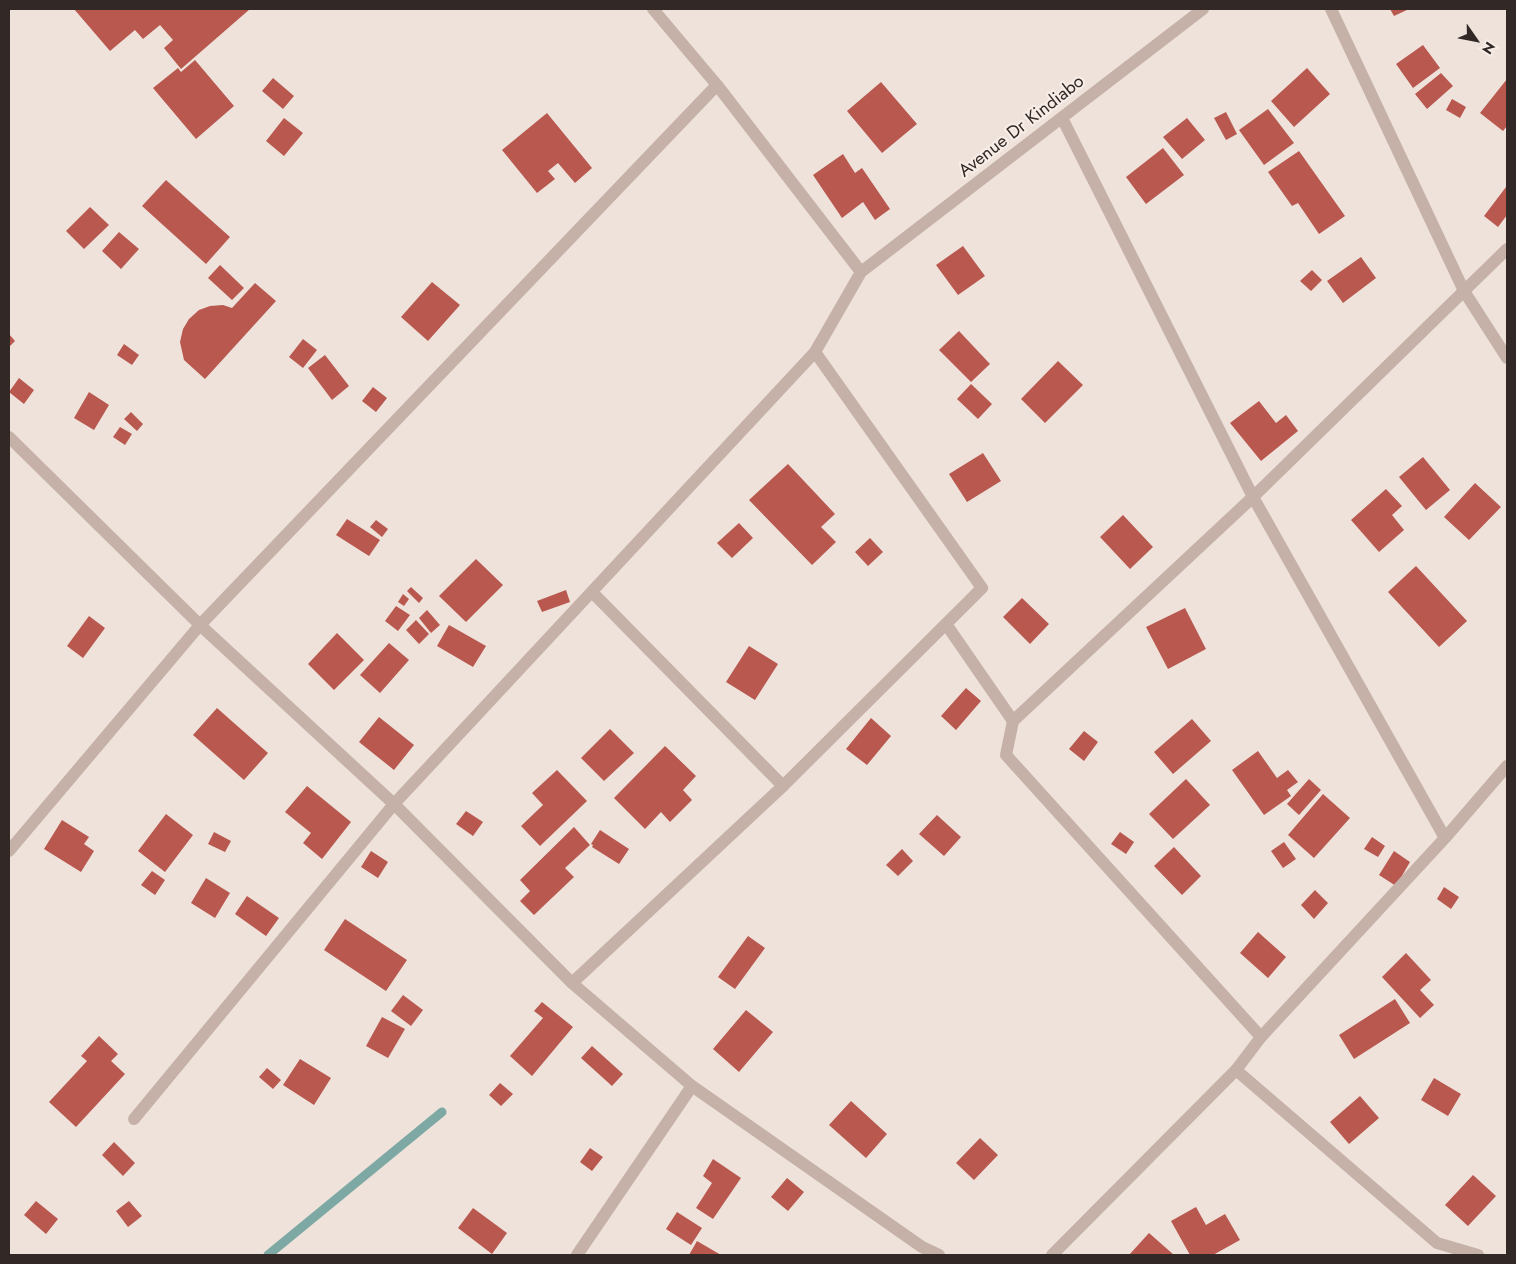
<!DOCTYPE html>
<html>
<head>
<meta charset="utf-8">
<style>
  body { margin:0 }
  #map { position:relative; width:1516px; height:1264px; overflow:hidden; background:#eee2db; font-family:Jost,sans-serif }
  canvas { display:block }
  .frame { position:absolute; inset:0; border:10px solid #322927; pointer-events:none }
  .north { position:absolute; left:1451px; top:15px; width:50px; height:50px; -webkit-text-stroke:4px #f7ede6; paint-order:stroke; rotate:123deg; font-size:14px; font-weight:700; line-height:20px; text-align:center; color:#322927 }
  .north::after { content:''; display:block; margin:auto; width:18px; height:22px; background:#322927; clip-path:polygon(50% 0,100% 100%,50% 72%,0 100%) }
</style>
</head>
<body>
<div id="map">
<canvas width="1516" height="1264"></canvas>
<div class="frame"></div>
<div class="north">N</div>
</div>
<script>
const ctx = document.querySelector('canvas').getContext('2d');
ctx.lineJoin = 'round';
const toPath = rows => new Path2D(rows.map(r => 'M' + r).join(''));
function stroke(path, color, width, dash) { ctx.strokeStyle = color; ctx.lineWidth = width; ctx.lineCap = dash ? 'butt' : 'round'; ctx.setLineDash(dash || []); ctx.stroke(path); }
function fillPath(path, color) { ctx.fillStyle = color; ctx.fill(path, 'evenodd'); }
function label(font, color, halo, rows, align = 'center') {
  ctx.font = font + ' Jost,sans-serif'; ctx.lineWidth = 4.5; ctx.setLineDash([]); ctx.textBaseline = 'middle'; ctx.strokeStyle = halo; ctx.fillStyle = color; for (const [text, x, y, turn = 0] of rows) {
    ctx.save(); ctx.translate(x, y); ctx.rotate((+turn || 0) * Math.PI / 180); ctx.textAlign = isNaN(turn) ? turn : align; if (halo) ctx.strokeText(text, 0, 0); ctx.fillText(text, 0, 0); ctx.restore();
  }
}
stroke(toPath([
  [268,1255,442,1112]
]), '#7da8a3', 9);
fillPath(toPath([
  [74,9,250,9,181,69,164,48,173,40,160,25,143,39,135,30,110,51],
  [1390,9,1409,9,1394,16],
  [1423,45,1440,68,1413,88,1396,64],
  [195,60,234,106,196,139,153,88,178,68,181,72],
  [1307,68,1330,94,1294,127,1271,101],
  [1441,73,1453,86,1427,109,1415,94],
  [273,78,294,96,283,109,262,91],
  [1507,79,1507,126,1503,131,1480,113],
  [881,82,917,124,882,153,847,111],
  [1452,99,1466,107,1460,118,1446,110],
  [1268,109,1294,143,1264,165,1239,130],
  [1226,112,1237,134,1226,140,1214,118],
  [547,113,592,168,575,183,558,163,548,171,555,179,537,193,502,150],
  [284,118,303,133,284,156,266,141],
  [1187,118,1205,140,1182,159,1163,137],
  [1163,148,1184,175,1146,204,1126,177],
  [1299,151,1345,216,1319,234,1298,203,1292,206,1268,172],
  [843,154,855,173,862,168,890,209,875,220,863,202,842,218,813,175],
  [166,180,230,237,206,264,142,206],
  [1506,187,1507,189,1507,215,1498,227,1484,216],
  [90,207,109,225,84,249,66,231],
  [119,232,139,249,121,269,102,251],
  [963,246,985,276,958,295,936,265],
  [1361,257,1376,278,1343,303,1327,281],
  [220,265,244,288,232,300,208,278],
  [1312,270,1322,280,1311,291,1300,281],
  [432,282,460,305,428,341,401,317],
  [255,283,276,301,205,379,184,360,180,342,183,329,189,319,199,310,210,306,223,305,232,308],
  [959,331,990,364,971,382,939,350],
  [9,334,15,341,9,347],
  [303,339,317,350,303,368,289,357],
  [124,344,139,355,132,365,117,355],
  [325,355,349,386,332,400,308,368],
  [1058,361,1083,385,1045,423,1021,399],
  [19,378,34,390,24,404,9,392],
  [971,384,992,404,978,419,957,399],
  [373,387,387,398,376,412,362,401],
  [89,392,109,405,94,430,74,418],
  [1259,401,1276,423,1286,415,1298,431,1261,461,1230,423],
  [131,412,143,424,137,431,124,419],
  [120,427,132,434,125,445,113,437],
  [983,453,1001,481,967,502,949,474],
  [1423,457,1450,490,1426,510,1399,477],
  [788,464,835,514,821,527,836,542,812,565,749,500],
  [1475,483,1501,507,1469,540,1444,517],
  [1386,489,1402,506,1392,515,1404,530,1379,552,1351,520],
  [1123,515,1153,547,1130,569,1100,537],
  [347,519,380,540,369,556,336,535],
  [376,520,388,529,382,537,370,527],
  [739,523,753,538,732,558,717,543],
  [870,538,883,552,868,566,855,552],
  [476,559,503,585,466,622,439,596],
  [1416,566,1467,621,1439,647,1388,592],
  [411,587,423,598,419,603,407,591],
  [566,590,570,602,542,612,537,601],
  [403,594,409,599,404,606,398,602],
  [1022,598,1049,624,1030,644,1003,617],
  [396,606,410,615,398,631,385,621],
  [1185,608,1206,649,1168,669,1146,627],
  [427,610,440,625,431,633,419,618],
  [89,616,105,628,83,658,67,646],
  [416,620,429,634,419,644,406,630],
  [449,625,486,646,473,667,437,646],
  [337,633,364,660,334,690,308,664],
  [389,643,409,660,380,693,360,675],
  [749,646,778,664,755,700,726,682],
  [966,688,981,701,956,730,941,716],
  [217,708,268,753,244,780,193,735],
  [379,717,414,745,394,770,359,742],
  [871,718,891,736,867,765,846,749],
  [1192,719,1211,741,1173,774,1154,752],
  [610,729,634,753,604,781,581,758],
  [1084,731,1098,742,1084,761,1069,749],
  [665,746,696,776,683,790,692,800,670,822,661,812,645,829,614,798],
  [1258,751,1277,778,1288,770,1298,782,1287,790,1291,796,1264,815,1232,770],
  [557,770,587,801,540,846,521,826,543,805,532,793],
  [1186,779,1210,805,1173,839,1149,814],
  [1309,779,1321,790,1299,815,1287,804],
  [307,786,351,822,322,859,303,843,311,833,285,812],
  [1323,794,1350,818,1314,858,1288,835],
  [466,811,483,822,473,836,456,824],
  [166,814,193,835,165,872,138,851],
  [937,815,961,837,944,856,919,834],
  [62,820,89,837,84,844,94,851,81,872,44,849],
  [574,827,590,845,565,868,574,877,534,915,520,901,530,891,520,880],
  [600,830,629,849,619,864,592,847,593,845,591,844],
  [214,832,231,841,225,852,208,844],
  [1120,832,1134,842,1126,854,1111,844],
  [1372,837,1385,846,1378,857,1364,849],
  [1284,842,1296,859,1283,868,1271,851],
  [1174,847,1201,876,1182,895,1154,866],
  [902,849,913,861,898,876,886,865],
  [371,851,388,862,378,878,361,867],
  [1394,851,1410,862,1396,886,1379,875],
  [152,871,165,880,155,895,141,885],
  [206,878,230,893,215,918,191,903],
  [1444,887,1459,897,1451,909,1437,899],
  [1315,890,1328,903,1314,919,1301,905],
  [247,896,279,918,266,936,235,914],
  [345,919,407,960,386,991,324,950],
  [1258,932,1286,957,1268,978,1240,953],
  [748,936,765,948,735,989,718,977],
  [1406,953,1431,980,1420,990,1434,1005,1420,1018,1382,977],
  [403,995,423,1010,411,1026,391,1011],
  [1395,999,1410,1023,1354,1059,1339,1035],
  [542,1002,573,1027,532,1076,510,1056,543,1018,534,1011],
  [746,1010,773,1032,739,1072,713,1049],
  [382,1017,405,1029,388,1058,366,1046],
  [99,1036,118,1054,111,1061,125,1074,76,1127,49,1102,87,1061,81,1056],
  [592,1046,623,1074,612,1086,581,1058],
  [300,1059,331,1078,314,1105,283,1085],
  [267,1068,281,1080,273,1089,259,1077],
  [1434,1078,1461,1094,1448,1116,1421,1100],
  [500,1083,513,1094,501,1106,489,1095],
  [1360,1096,1379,1118,1349,1144,1330,1122],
  [851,1101,887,1134,866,1158,829,1125],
  [980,1138,998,1155,974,1180,956,1163],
  [114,1142,135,1163,123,1176,102,1155],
  [590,1148,603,1157,592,1171,580,1162],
  [713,1159,741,1178,713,1219,696,1208,712,1183,703,1176],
  [1473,1175,1496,1196,1468,1226,1445,1205],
  [787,1178,804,1192,788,1211,771,1197],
  [36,1201,58,1219,46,1234,24,1215],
  [129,1201,142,1216,128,1227,116,1211],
  [1196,1207,1206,1225,1225,1214,1240,1240,1213,1255,1190,1255,1171,1221],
  [473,1208,507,1233,492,1254,458,1228],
  [677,1212,702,1228,691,1245,666,1229],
  [1149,1233,1174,1255,1129,1255],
  [697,1241,721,1255,689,1255]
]), '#b8584f');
stroke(toPath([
  [1013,721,1006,755,1261,1037],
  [1236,1070,1437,1243,1478,1255]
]), '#c5b1a8', 12);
stroke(toPath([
  [653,9,717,85,861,272],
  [1331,9,1464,291,1507,358],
  [1062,118,1253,497,1445,838],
  [9,437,200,625,394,804,572,983,692,1086,922,1247,939,1255],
  [592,592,783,786],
  [946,624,1013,721,1253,497,1507,249],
  [9,851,200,625,717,85],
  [572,983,783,786,982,588,815,352],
  [134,1119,394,804,815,352,861,272,1203,9],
  [577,1255,692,1086],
  [1052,1255,1236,1070,1261,1037,1445,838,1507,766]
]), '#c5b1a8', 12);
label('18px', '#322927', '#f7ede6', [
  ["Avenue Dr Kindiabo",1022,127,-38]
]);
</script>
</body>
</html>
